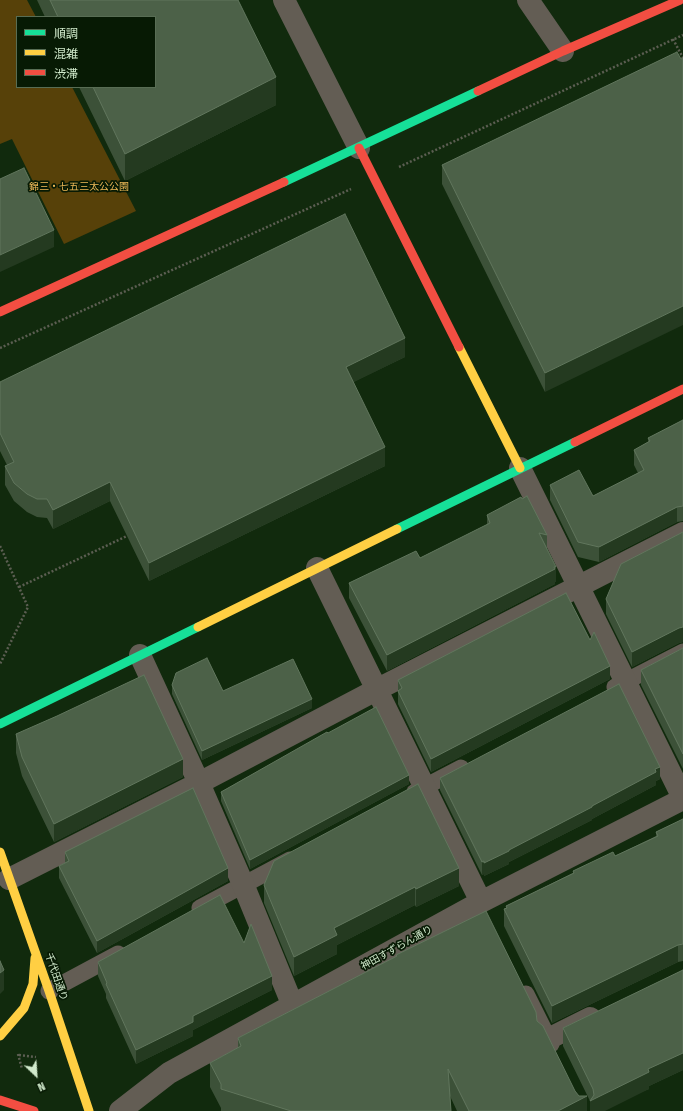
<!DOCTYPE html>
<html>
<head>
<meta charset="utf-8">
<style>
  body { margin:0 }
  #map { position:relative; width:683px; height:1111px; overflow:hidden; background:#112a0d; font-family:"Fira Sans Condensed","Noto Sans JP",sans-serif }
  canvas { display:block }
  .legend { position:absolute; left:16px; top:16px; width:140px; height:72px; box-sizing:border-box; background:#071a04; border:1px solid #586d54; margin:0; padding:5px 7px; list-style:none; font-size:12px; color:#d1eacc }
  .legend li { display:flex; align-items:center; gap:8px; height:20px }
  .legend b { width:20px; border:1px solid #586d54 }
  .north { position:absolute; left:16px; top:1055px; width:40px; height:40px; -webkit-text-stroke:3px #071a04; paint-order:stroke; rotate:155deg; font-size:11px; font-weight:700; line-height:16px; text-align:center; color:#d1eacc }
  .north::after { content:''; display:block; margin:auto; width:14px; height:18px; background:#d1eacc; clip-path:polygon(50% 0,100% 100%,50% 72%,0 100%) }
</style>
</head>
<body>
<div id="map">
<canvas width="683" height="1111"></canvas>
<ul class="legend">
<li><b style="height:5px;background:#16e098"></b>順調</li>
<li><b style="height:5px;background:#ffcf43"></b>混雑</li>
<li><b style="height:5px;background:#f24e42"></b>渋滞</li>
</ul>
<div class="north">N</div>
</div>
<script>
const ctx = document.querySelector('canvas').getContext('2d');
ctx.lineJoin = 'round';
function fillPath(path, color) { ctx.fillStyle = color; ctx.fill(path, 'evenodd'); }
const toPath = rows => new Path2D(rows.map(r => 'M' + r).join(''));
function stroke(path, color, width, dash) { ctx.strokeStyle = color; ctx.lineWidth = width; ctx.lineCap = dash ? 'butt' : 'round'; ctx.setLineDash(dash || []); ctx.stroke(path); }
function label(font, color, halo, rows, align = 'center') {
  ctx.font = font + ' "Fira Sans Condensed","Noto Sans JP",sans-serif'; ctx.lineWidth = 3.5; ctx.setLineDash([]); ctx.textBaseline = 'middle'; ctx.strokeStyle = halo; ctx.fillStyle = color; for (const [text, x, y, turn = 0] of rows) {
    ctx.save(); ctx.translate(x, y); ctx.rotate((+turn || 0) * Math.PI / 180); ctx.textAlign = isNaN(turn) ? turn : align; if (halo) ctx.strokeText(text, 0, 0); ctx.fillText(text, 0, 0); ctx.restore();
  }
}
fillPath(toPath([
  [0,0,27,0,36,17,17,17,17,87,72,87,136,211,64,244,12,139,0,144]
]), '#574109');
stroke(toPath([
  [673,39,683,58],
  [399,167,683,35],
  [0,348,351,189],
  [0,546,28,607,0,664],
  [19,587,127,536],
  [18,1054,22,1069],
  [19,1055,36,1057]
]), '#5c5e52', 2.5, [2, 2]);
stroke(toPath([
  [615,687,683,652],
  [415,792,461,768],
  [200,908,290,860],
  [49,991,118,954],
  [526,994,551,1044]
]), '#635d54', 17);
stroke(toPath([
  [284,0,359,148],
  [528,0,563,51],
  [520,468,683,798],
  [317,568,481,902],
  [140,655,199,783,243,884,293,1006],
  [9,879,199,783,376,690,683,533],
  [548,1039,590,1018],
  [120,1111,169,1073,481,902,683,799]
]), '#635d54', 22);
stroke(toPath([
  [284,182,478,91],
  [397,529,575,442],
  [0,724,198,627]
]), '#16e098', 9);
stroke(toPath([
  [459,347,520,468],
  [198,627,397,529],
  [0,852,49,991,89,1111],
  [0,1036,24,1008,33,984,35,958]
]), '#ffcf43', 9);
stroke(toPath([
  [478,91,563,51,680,0],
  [359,148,459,347],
  [0,312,284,182],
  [575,442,683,389],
  [0,1100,34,1111]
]), '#f24e42', 9);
fillPath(toPath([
  [37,0,238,0,276,105,125,181,79,87,155,87,155,17,45,17],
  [681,59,545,392,442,184,442,165],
  [405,357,353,382,385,466,149,581,110,501,53,529,47,518,37,517,27,512,14,501,5,485,5,466,7,465,0,451,0,382],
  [683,420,683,521,677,522,599,562,578,557,550,500,550,485,593,496,638,473,634,465,634,450,648,442,648,438],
  [487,515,547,535,547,549,556,582,555,582,555,584,387,671,349,598,349,583,420,558,487,525],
  [683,532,683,642,679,643,632,667,606,614,606,599],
  [683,648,683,769,641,685,641,670],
  [610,679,431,772,398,704,398,680],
  [172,685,223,691,312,708,202,760,172,694],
  [328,733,409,784,250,869,221,801,221,792],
  [16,734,183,777,54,842,22,776,16,753],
  [440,778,660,779,656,781,656,785,592,819,592,820,509,862,509,864,484,876,484,874,482,875,440,790],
  [683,819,683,961,678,962,552,1023,504,926,504,909,506,908,506,906,573,873,573,871,615,856,656,836,656,832],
  [65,852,228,881,97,953,59,878,59,866,65,863],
  [264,885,459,886,416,907,415,905,337,945,337,954,294,976,264,903],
  [244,943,272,990,193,1030,193,1036,136,1064,106,998,106,994,98,976,98,962],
  [396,955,537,1021,575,1091,587,1111,457,1111,450,1096,451,1111,221,1111,221,1108,210,1087,210,1063,238,1048,238,1038,396,957],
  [683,970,683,1070,649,1086,649,1089,590,1111,590,1101,563,1046,563,1028]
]), '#3c5138');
fillPath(toPath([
  [276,77,276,105,125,181,125,154],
  [54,230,54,247,0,272,0,255],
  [683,306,683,325,545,392,545,373],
  [405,338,405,357,346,386,346,367],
  [385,447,385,466,149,581,149,563],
  [110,482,110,501,53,529,53,510],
  [677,507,677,522,599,562,599,547],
  [556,567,556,582,555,582,555,584,387,671,387,655],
  [683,627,683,642,679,643,632,667,632,652,679,628],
  [610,666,610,679,431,772,431,759],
  [312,699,312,708,202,760,202,751],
  [183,759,183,777,54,842,54,824],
  [660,767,660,779,656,781,656,785,592,819,592,820,509,862,509,864,484,876,484,863,592,806,655,769],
  [409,775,409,784,250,869,250,860],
  [484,861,484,874,482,875,482,862],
  [228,868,228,881,97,953,97,941],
  [459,868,459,886,416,907,416,889],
  [415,887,415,905,337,945,337,954,294,976,294,957,334,928],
  [678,945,678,962,552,1023,552,1006],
  [4,970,4,990,0,994,0,973],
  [272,976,272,990,193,1030,193,1036,136,1064,136,1050,193,1016],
  [683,1053,683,1070,649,1086,649,1089,605,1111,590,1111,590,1101,648,1069],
  [587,1096,587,1111,558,1111]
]), '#243a20');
const building = toPath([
  [50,0,238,0,276,77,125,154,93,87,155,87,155,17,58,17,50,0],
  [677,52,681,59,683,58,683,306,545,373,442,165,677,52],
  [24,168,54,230,0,255,0,179,24,168],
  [345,214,405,338,346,367,385,447,149,563,110,482,53,510,47,499,37,499,27,494,14,483,5,466,14,462,0,433,0,382,345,214],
  [683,420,683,506,677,507,599,547,578,542,550,485,579,470,593,496,644,470,634,450,650,441,648,438,683,420],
  [527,496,547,535,539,533,556,567,554,567,555,569,387,655,349,583,416,551,420,558,490,523,487,515,521,497,522,499,527,496],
  [683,532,683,627,679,628,632,652,606,599,621,564,683,532],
  [566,593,590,640,594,632,610,666,431,759,398,691,402,688,398,680,566,593],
  [683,648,683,754,641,670,683,648],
  [207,658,223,691,293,659,312,699,202,751,172,685,176,673,207,658],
  [144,675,183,759,54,824,22,757,16,734,57,716,144,675],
  [619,684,660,767,655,769,656,772,592,806,592,807,509,850,509,851,484,863,484,861,482,862,440,778,619,684],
  [376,707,409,775,250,860,221,792,327,732,328,733,376,707],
  [418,784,459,868,416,889,415,887,334,928,337,935,294,957,264,885,274,861,418,784],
  [193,788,228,868,97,941,59,866,69,861,65,852,193,788],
  [683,819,683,944,678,945,552,1006,504,909,507,908,506,906,574,873,573,871,613,852,615,856,658,836,656,832,683,819],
  [220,895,244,943,251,924,272,976,193,1016,193,1022,136,1050,106,984,107,983,98,962,220,895],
  [486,911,536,1012,537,1021,543,1026,575,1091,579,1096,587,1096,558,1111,469,1111,448,1069,451,1111,291,1111,221,1089,221,1084,210,1063,241,1046,238,1038,397,956,396,955,486,911],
  [0,961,4,970,0,973,0,961],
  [683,970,683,1053,648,1069,649,1072,590,1101,594,1095,593,1089,563,1028,683,970]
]);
fillPath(building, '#4c6148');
stroke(building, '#61765d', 1);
label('10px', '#f1bb59', '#071a04', [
  ["錦三・七五三太公公園",79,187]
]);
label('10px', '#d1eacc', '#071a04', [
  ["神田すずらん通り",397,948,-29],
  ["千代田通り",56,977,71]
]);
</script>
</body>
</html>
